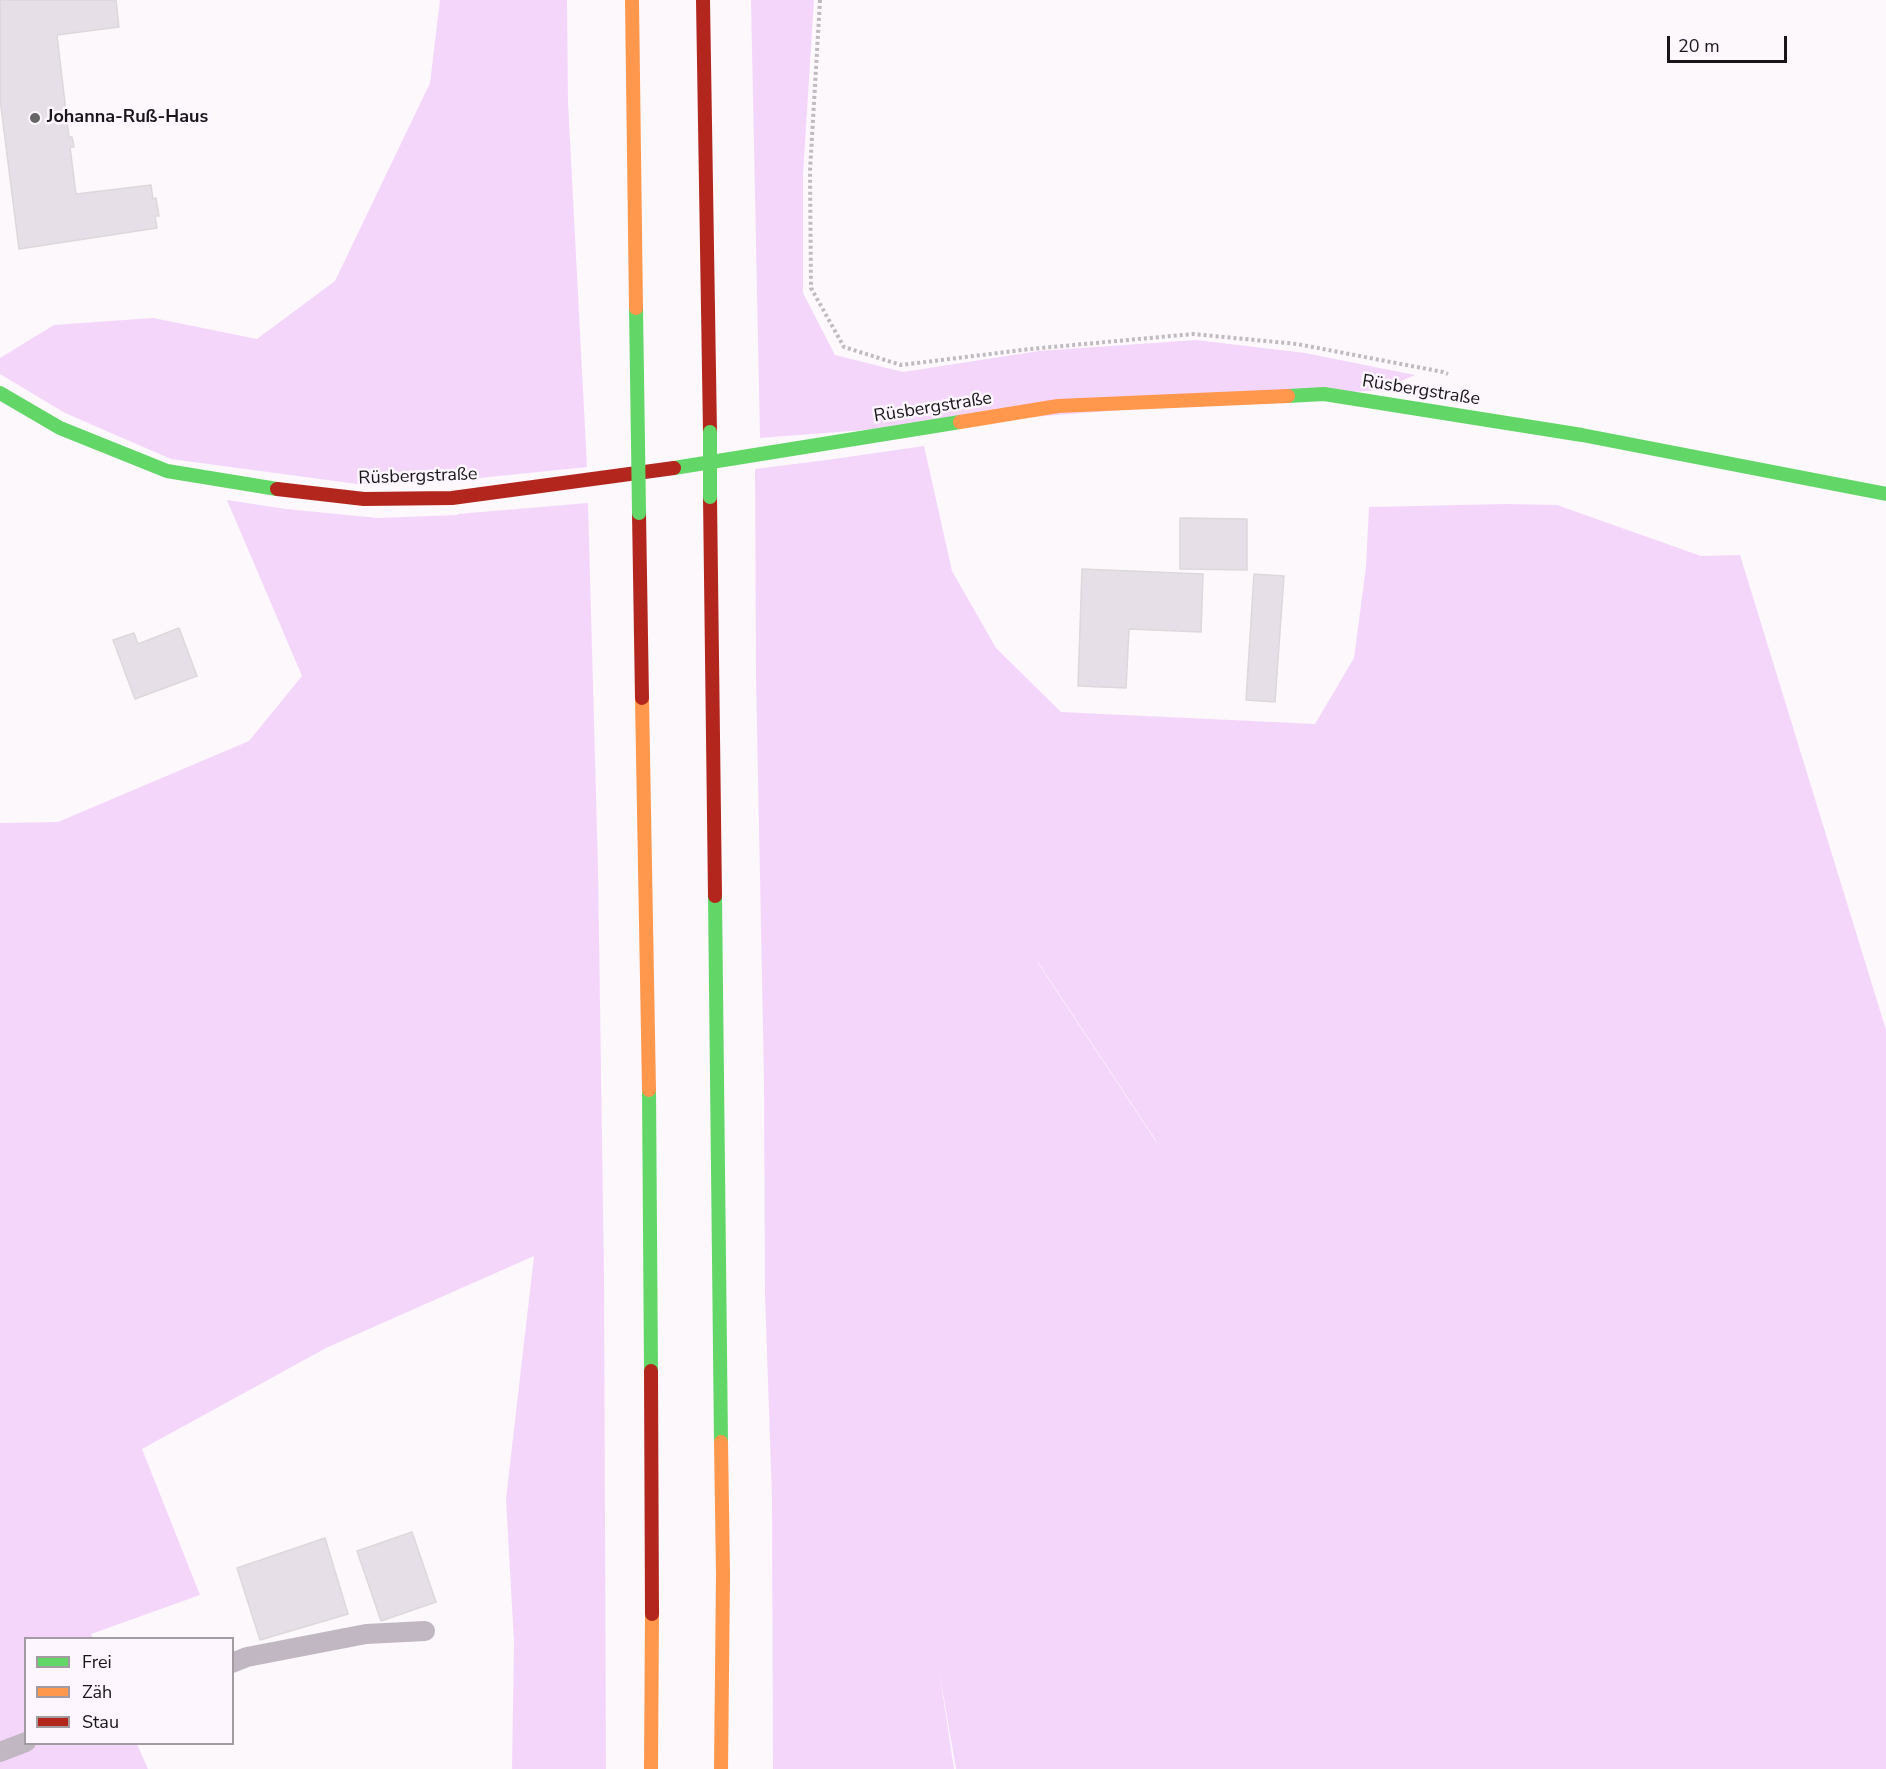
<!DOCTYPE html>
<html>
<head>
<meta charset="utf-8">
<style>
  body { margin:0 }
  #map { position:relative; width:1886px; height:1769px; overflow:hidden; background:#fcf8fc; font-family:"Nunito Sans",sans-serif }
  canvas { display:block }
  .legend { position:absolute; left:24px; top:1637px; width:210px; height:108px; box-sizing:border-box; background:#fdf6fe; border:2px solid #a29ca2; margin:0; padding:8px 10px; list-style:none; font-size:18px; color:#191619 }
  .legend li { display:flex; align-items:center; gap:12px; height:30px }
  .legend b { width:30px; border:2px solid #a29ca2 }
  .scale { position:absolute; left:1667px; top:36px; width:120px; height:27px; box-sizing:border-box; border:3px solid #191619; border-top:0; padding-left:8px; font-size:18px; line-height:21px; white-space:nowrap; color:#191619; -webkit-text-stroke:4px #fdf6fe; paint-order:stroke }
</style>
</head>
<body>
<div id="map">
<canvas width="1886" height="1769"></canvas>
<ul class="legend">
<li><b style="height:8px;background:#63d668"></b>Frei</li>
<li><b style="height:8px;background:#ff974d"></b>Zäh</li>
<li><b style="height:8px;background:#b3261e"></b>Stau</li>
</ul>
<div class="scale">20 m</div>
</div>
<script>
const ctx = document.querySelector('canvas').getContext('2d');
ctx.lineJoin = 'round';
function fillPath(path, color) { ctx.fillStyle = color; ctx.fill(path, 'evenodd'); }
const toPath = rows => new Path2D(rows.map(r => 'M' + r).join(''));
function stroke(path, color, width, dash) { ctx.strokeStyle = color; ctx.lineWidth = width; ctx.lineCap = dash ? 'butt' : 'round'; ctx.setLineDash(dash || []); ctx.stroke(path); }
function label(font, color, halo, rows, align = 'center') {
  ctx.font = font + ' "Nunito Sans",sans-serif'; ctx.lineWidth = 5; ctx.setLineDash([]); ctx.textBaseline = 'middle'; ctx.strokeStyle = halo; ctx.fillStyle = color; for (const [text, x, y, turn = 0] of rows) {
    ctx.save(); ctx.translate(x, y); ctx.rotate((+turn || 0) * Math.PI / 180); ctx.textAlign = isNaN(turn) ? turn : align; if (halo) ctx.strokeText(text, 0, 0); ctx.fillText(text, 0, 0); ctx.restore();
  }
}
fillPath(toPath([
  [440,0,567,0,568,102,587,467,440,482,357,484,171,459,65,413,0,374,0,358,54,325,153,318,257,339,335,281,430,83],
  [751,0,814,0,803,175,803,293,835,355,903,372,1039,351,1196,340,1305,353,1415,375,1380,390,760,438],
  [924,446,952,571,996,648,1061,712,1315,724,1354,658,1366,567,1369,507,1506,504,1557,505,1701,556,1740,555,1886,1030,1886,1769,956,1769,939,1670,954,1769,773,1769,772,1499,765,1294,764,1080,756,676,755,469,834,459],
  [1038,962,1157,1142,1157,1143,1038,963],
  [227,500,286,509,378,518,457,515,458,514,588,503,598,868,604,1276,606,1769,512,1769,514,1642,506,1499,534,1256,326,1348,142,1449,200,1595,91,1634,93,1638,26,1638,26,1744,137,1744,148,1769,0,1769,0,823,58,822,249,741,302,676]
]), '#f5d6fb');
const building = toPath([
  [0,0,116,0,119,27,57,35,69,137,72,137,74,147,70,147,76,194,151,185,153,199,156,198,159,216,155,216,157,228,19,249,0,99,0,0],
  [1180,518,1247,519,1247,570,1180,569,1180,518],
  [1082,569,1203,574,1201,632,1129,629,1126,688,1078,686,1082,569],
  [1254,574,1284,576,1275,702,1246,700,1254,574],
  [179,628,197,676,135,699,113,640,134,633,138,644,179,628],
  [412,1532,436,1602,381,1621,357,1551,412,1532],
  [325,1538,348,1614,260,1640,237,1568,325,1538]
]);
fillPath(building, '#e6dfe8');
stroke(building, '#dcd8dc', 1.5);
stroke(toPath([
  [820,0,810,171,811,288,844,347,901,365,1030,349,1193,334,1297,344,1443,372,1448,374]
]), '#c0bac1', 4, [3, 3]);
stroke(toPath([
  [232,1663,247,1657,366,1634,425,1631],
  [0,1752,26,1742]
]), '#c0b7c2', 20);
stroke(toPath([
  [636,308,638,443],
  [0,393,60,428,167,471,277,489],
  [1288,396,1324,394,1582,435,1886,494],
  [674,468,960,422],
  [715,896,721,1442],
  [649,1090,651,1371]
]), '#63d668', 14);
stroke(toPath([
  [632,0,636,308],
  [960,422,1058,406,1288,396],
  [642,698,649,1090],
  [651,1769,652,1614],
  [721,1769,723,1575,721,1442]
]), '#ff974d', 14);
stroke(toPath([
  [703,0,710,432],
  [277,489,364,499,452,498,674,468],
  [710,497,715,896],
  [639,513,642,698],
  [651,1371,652,1614]
]), '#b3261e', 14);
stroke(toPath([
  [710,432,710,497],
  [638,443,639,513]
]), '#63d668', 14);
for (const [x, y, r, color] of [
  [35,118,6,"#686568"]
]) { const dot = new Path2D(); dot.arc(x, y, r, 0, 2 * Math.PI); ctx.fillStyle = color; ctx.fill(dot); stroke(dot, '#fdf6fe', 2); }
label('bold 18px', '#191619', '#fdf6fe', [
  ["Johanna-Ruß-Haus",47,118]
], 'left');
label('18px', '#191619', '#fdf6fe', [
  ["Rüsbergstraße",1421,391,9],
  ["Rüsbergstraße",933,408,-9],
  ["Rüsbergstraße",418,477,-2]
]);
</script>
</body>
</html>
